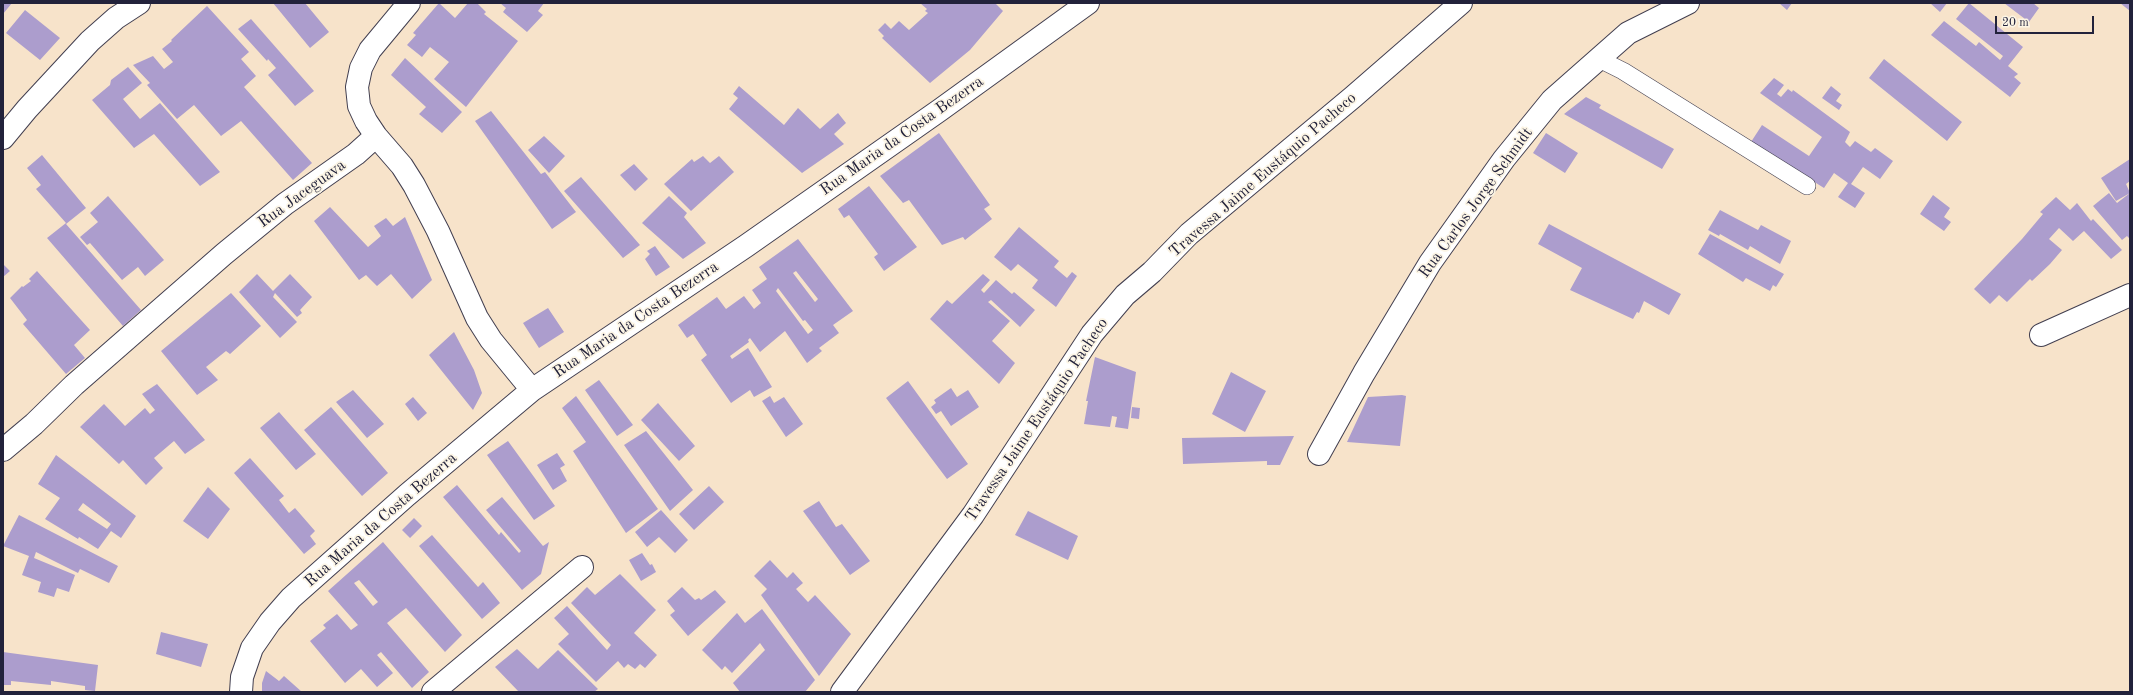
<!DOCTYPE html>
<html>
<head>
<meta charset="utf-8">
<style>
  body { margin:0 }
  #map { position:relative; width:2133px; height:695px; overflow:hidden; background:#f7e3ca; font-family:"Old Standard TT",serif }
  canvas { display:block }
  .frame { position:absolute; inset:0; border:4px solid #22223b; pointer-events:none }
  .scale { position:absolute; left:1995px; top:16px; width:99px; height:18px; box-sizing:border-box; border:2px solid #22223b; border-top:0; padding-left:5px; font-size:12px; line-height:14px; white-space:nowrap; color:#22223b; -webkit-text-stroke:3px #fcf5e5; paint-order:stroke }
</style>
</head>
<body>
<div id="map">
<canvas width="2133" height="695"></canvas>
<div class="frame"></div>
<div class="scale">20 m</div>
</div>
<script>
const ctx = document.querySelector('canvas').getContext('2d');
ctx.lineJoin = 'round';
function fillPath(path, color) { ctx.fillStyle = color; ctx.fill(path, 'evenodd'); }
const toPath = rows => new Path2D(rows.map(r => 'M' + r).join(''));
function stroke(path, color, width, dash) { ctx.strokeStyle = color; ctx.lineWidth = width; ctx.lineCap = dash ? 'butt' : 'round'; ctx.setLineDash(dash || []); ctx.stroke(path); }
function label(font, color, halo, rows, align = 'center') {
  ctx.font = font + ' "Old Standard TT",serif'; ctx.lineWidth = 3.5; ctx.setLineDash([]); ctx.textBaseline = 'middle'; ctx.strokeStyle = halo; ctx.fillStyle = color; for (const [text, x, y, turn = 0] of rows) {
    ctx.save(); ctx.translate(x, y); ctx.rotate((+turn || 0) * Math.PI / 180); ctx.textAlign = isNaN(turn) ? turn : align; if (halo) ctx.strokeText(text, 0, 0); ctx.fillText(text, 0, 0); ctx.restore();
  }
}
fillPath(toPath([
  [3,3,12,3,3,14],
  [273,3,305,3,329,32,310,48],
  [439,3,455,18,468,3,477,3,486,12,484,14,518,41,466,107,434,79,449,62,430,47,422,57,407,45,416,35,413,33],
  [500,3,544,3,538,11,543,15,527,32,503,12,506,8],
  [920,3,995,3,1003,11,970,50,930,83,882,38,884,36,878,30,885,23,891,29,899,21,909,30,928,13,925,11,927,9],
  [1779,3,1792,3,1787,10],
  [1930,3,1947,3,1940,12],
  [1969,3,2023,47,2008,66,2018,74,2014,77,2021,83,2010,97,1931,35,1944,21,1976,46,1979,42,2000,60,2003,56,1956,19],
  [2004,3,2033,3,2039,8,2029,22],
  [2120,3,2130,3,2130,11],
  [207,6,249,52,241,59,256,76,244,87,312,163,293,180,241,121,221,136,194,105,177,119,147,85,150,83,133,65,153,56,164,69,173,62,162,49,172,41,171,40],
  [25,10,60,38,40,60,6,33],
  [251,19,314,91,295,106,268,75,276,68,268,59,267,61,238,29],
  [405,58,462,112,442,133,419,114,426,107,391,75],
  [1884,59,1962,122,1947,141,1869,78],
  [128,67,142,83,123,99,140,119,160,103,220,172,200,186,154,134,134,148,92,100,110,85,111,80],
  [1774,78,1784,85,1777,94,1781,97,1788,89,1792,92,1793,90,1850,132,1845,142,1850,147,1855,141,1871,152,1875,148,1893,161,1880,179,1863,167,1851,184,1865,193,1855,208,1838,197,1848,183,1834,173,1824,188,1751,142,1762,125,1809,156,1822,137,1760,93],
  [739,86,784,125,798,108,820,129,838,113,846,123,834,134,844,144,802,173,729,109,738,98,733,94],
  [1831,86,1841,94,1836,101,1842,105,1839,110,1822,98],
  [1586,97,1601,105,1599,108,1674,149,1662,169,1564,114],
  [491,111,541,174,545,172,576,212,552,229,475,121],
  [939,133,990,205,984,209,992,219,965,240,963,237,942,245,909,200,903,203,880,176],
  [1546,133,1578,153,1565,173,1533,153],
  [544,136,565,156,549,173,528,150],
  [42,155,86,208,66,224,141,310,123,326,47,238,66,223,36,189,41,185,27,168],
  [703,156,710,163,719,156,734,172,691,211,664,184,692,159,694,162],
  [2130,159,2130,181,2126,184,2130,193,2116,201,2101,178],
  [634,164,648,179,635,191,620,175],
  [581,177,640,245,623,258,564,191],
  [869,186,917,247,884,271,874,257,878,254,849,215,844,218,838,209],
  [2109,193,2117,203,2130,193,2130,239,2127,236,2122,240,2093,206],
  [1933,195,1950,208,1944,217,1951,222,1944,231,1920,214],
  [108,196,164,260,145,276,138,267,122,280,90,243,87,245,80,237,98,222,90,213],
  [669,196,687,213,684,217,706,243,683,259,642,223],
  [2056,197,2070,210,2077,203,2091,221,2093,219,2122,250,2111,259,2084,231,2073,241,2059,228,2049,239,2062,250,2050,264,2032,281,2030,279,2007,302,1999,295,1990,304,1974,289,2022,239,2043,214,2040,212],
  [330,207,368,247,381,236,374,226,386,218,393,226,405,217,432,280,412,299,391,274,377,286,366,275,359,280,314,221],
  [1720,210,1758,230,1761,225,1791,241,1780,264,1750,246,1748,250,1720,234,1719,236,1708,230],
  [1549,224,1681,294,1669,315,1644,301,1639,313,1637,312,1633,319,1570,290,1582,268,1538,244],
  [1019,227,1059,261,1054,267,1067,278,1072,272,1077,276,1056,307,1032,288,1038,280,1018,264,1011,271,994,257],
  [1710,234,1784,274,1776,287,1773,285,1770,291,1746,278,1743,282,1698,254],
  [798,239,853,311,833,325,839,333,819,348,822,351,807,363,785,331,760,352,750,338,748,340,749,342,730,356,732,359,748,348,772,387,754,397,750,390,731,403,701,360,707,355,693,334,687,338,678,325,717,297,726,309,744,296,754,309,761,303,752,290,767,279,759,267],
  [796,271,818,299,815,302,793,273],
  [778,288,803,321,805,320,813,330,808,334,776,291],
  [655,246,670,267,656,276,645,259,650,254,647,251],
  [3,264,10,271,3,277],
  [37,271,90,330,74,345,85,358,66,374,23,324,27,320,10,298,22,286,23,287,31,281,29,279],
  [257,274,273,291,290,274,312,297,300,310,302,313,297,317,275,293,273,297,297,322,280,338,239,292],
  [983,274,990,280,981,290,984,293,996,280,1012,294,1014,292,1035,310,1020,327,991,300,988,302,1010,321,992,341,1015,363,999,384,930,319,947,300,952,304],
  [231,293,261,326,230,354,226,351,206,367,218,380,197,395,161,351],
  [548,308,564,332,539,348,523,323],
  [454,332,474,370,482,393,473,410,429,355],
  [1095,357,1136,372,1128,429,1115,427,1117,417,1112,416,1110,427,1084,424,1088,401,1086,401],
  [1231,372,1266,391,1245,432,1212,414],
  [599,380,633,425,617,436,585,390],
  [908,381,968,464,947,479,886,398],
  [157,384,205,440,185,454,174,441,154,458,163,468,146,485,123,460,119,464,80,427,104,404,125,426,145,408,150,414,155,410,142,394],
  [951,388,957,397,968,390,979,407,951,426,941,411,936,414,931,407,936,403,934,400],
  [353,390,384,424,367,438,336,402],
  [1402,395,1406,396,1400,446,1347,442,1368,397],
  [576,396,658,509,626,533,573,451,586,442,562,408],
  [770,396,774,403,784,397,803,424,786,437,762,401],
  [413,397,427,413,418,421,405,404],
  [658,403,695,446,679,461,641,420],
  [331,407,388,473,362,496,304,430],
  [1132,407,1140,408,1139,419,1131,418],
  [279,412,316,454,296,470,260,428],
  [646,431,693,490,670,511,624,445],
  [1294,436,1280,465,1267,465,1267,461,1183,464,1182,438],
  [508,441,555,506,534,520,487,455],
  [557,453,565,465,560,468,567,481,553,490,537,465],
  [56,455,136,516,121,538,111,531,98,549,79,537,78,539,45,519,60,498,38,484],
  [83,503,111,524,107,529,78,510],
  [250,458,284,496,279,500,289,513,295,508,315,531,310,536,316,544,304,554,234,473],
  [457,485,499,535,501,532,519,553,521,551,486,510,502,497,543,546,549,542,541,574,522,590,443,497],
  [709,486,724,502,694,530,679,514],
  [208,487,230,509,208,539,183,521],
  [819,501,836,527,842,524,870,561,850,575,803,511],
  [661,510,688,540,675,553,659,537,647,547,635,532],
  [1028,511,1078,536,1068,560,1015,535],
  [19,515,118,566,109,583,80,569,78,573,36,552,34,558,75,575,69,592,57,588,54,597,38,592,41,582,22,575,29,556,3,546],
  [414,518,422,526,410,538,402,530],
  [432,535,478,587,483,582,500,603,482,619,419,546],
  [383,542,462,635,445,652,406,608,387,623,429,672,412,688,381,652,377,655,393,673,377,687,361,669,345,683,310,641,326,628,323,625,337,614,351,630,358,625,328,591],
  [359,580,378,602,373,606,354,583],
  [642,553,650,565,652,564,656,572,641,581,629,560],
  [770,560,787,578,793,572,803,583,796,589,808,602,815,595,851,634,819,676,761,595,767,589,754,576],
  [620,574,656,610,634,633,657,655,645,668,640,664,635,669,628,664,624,668,618,661,596,682,558,644,569,634,554,618,567,606,607,650,611,645,571,603,587,587,595,595],
  [682,587,695,600,699,598,701,600,715,590,726,602,688,636,670,615,675,611,667,601],
  [762,609,815,680,805,692,740,692,733,683,765,650,760,643,732,673,725,666,722,670,702,650,737,613,745,623],
  [161,632,208,644,201,667,156,654],
  [517,649,538,669,558,650,598,689,594,692,519,692,495,667],
  [3,652,98,665,95,691,85,690,85,686,51,681,51,685,11,681,11,685,3,685],
  [266,671,279,681,284,676,302,692,262,692,262,683]
]), '#ac9dcd');
const lane = toPath([
  [1597,58,1623,71,1807,186]
]);
const street = toPath([
  [409,3,370,50,361,68,357,87,359,106,366,121,376,136,402,166,414,185,438,231,477,318,491,340,532,390],
  [3,138,27,109,90,41,116,18,139,3],
  [2041,335,2130,295],
  [3,450,34,424,74,385,224,254,285,204,356,154,376,136],
  [1319,454,1364,373,1430,263,1504,159,1552,100,1628,33,1688,3],
  [241,692,242,677,252,648,270,622,291,598,407,495,532,390,746,246,940,110,1088,3],
  [433,692,582,567],
  [842,692,973,515,1092,334,1125,295,1152,272,1189,234,1353,97,1461,3]
]);
stroke(lane, '#423f50', 18);
stroke(street, '#423f50', 24);
stroke(lane, '#fff', 17);
stroke(street, '#fff', 22);
label('16px', '#22223b', '#fcf5e5', [
  ["Rua Maria da Costa Bezerra",902,136,-35],
  ["Travessa Jaime Eustáquio Pacheco",1263,175,-41],
  ["Rua Jaceguava",302,194,-36],
  ["Rua Carlos Jorge Schmidt",1476,203,-54],
  ["Rua Maria da Costa Bezerra",636,320,-34],
  ["Travessa Jaime Eustáquio Pacheco",1037,420,-56],
  ["Rua Maria da Costa Bezerra",381,520,-41]
]);
</script>
</body>
</html>
